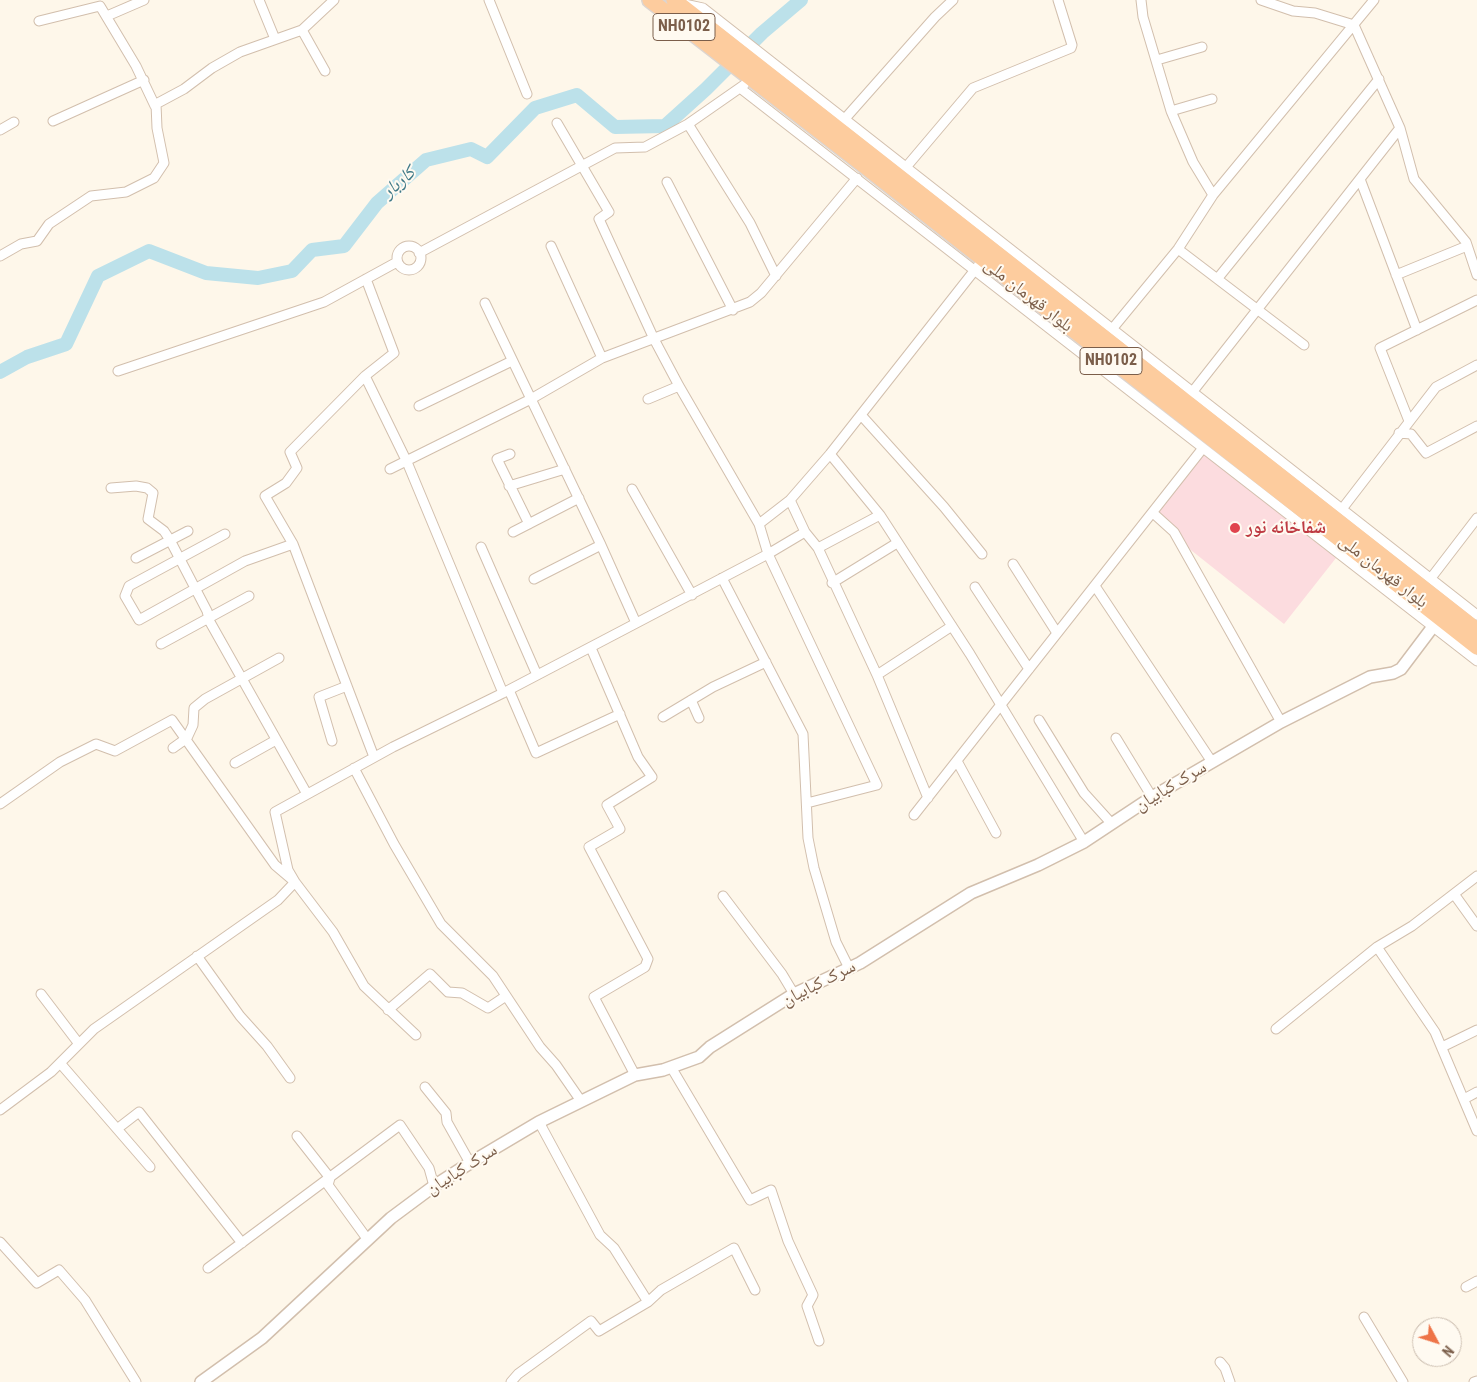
<!DOCTYPE html>
<html>
<head>
<meta charset="utf-8">
<style>
  body { margin:0 }
  #map { position:relative; width:1477px; height:1382px; overflow:hidden; background:#fef7ea; font-family:"Roboto Condensed",sans-serif }
  canvas { display:block }
  .north { position:absolute; left:1412px; top:1317px; width:50px; height:50px; box-sizing:border-box; background:#fffaf1; border:1px solid #cabcae; border-radius:50%; rotate:130deg; font-size:14px; font-weight:700; line-height:20px; text-align:center; color:#7b5e4a }
  .north::after { content:''; display:block; margin:auto; width:18px; height:22px; background:#ee7448; clip-path:polygon(50% 0,100% 100%,50% 72%,0 100%) }
</style>
</head>
<body>
<div id="map">
<canvas width="1477" height="1382"></canvas>
<div class="north">N</div>
</div>
<script>
const ctx = document.querySelector('canvas').getContext('2d');
ctx.lineJoin = 'round';
function fillPath(path, color) { ctx.fillStyle = color; ctx.fill(path, 'evenodd'); }
const toPath = rows => new Path2D(rows.map(r => 'M' + r).join(''));
function stroke(path, color, width, dash) { ctx.strokeStyle = color; ctx.lineWidth = width; ctx.lineCap = dash ? 'butt' : 'round'; ctx.setLineDash(dash || []); ctx.stroke(path); }
function label(font, color, halo, rows, align = 'center') {
  ctx.font = font + ' "Roboto Condensed","Noto Naskh Arabic",sans-serif'; ctx.lineWidth = 4; ctx.setLineDash([]); ctx.textBaseline = 'middle'; ctx.strokeStyle = halo; ctx.fillStyle = color; for (const [text, x, y, turn = 0] of rows) {
    ctx.save(); ctx.translate(x, y); ctx.rotate((+turn || 0) * Math.PI / 180); ctx.textAlign = isNaN(turn) ? turn : align; if (halo) ctx.strokeText(text, 0, 0); ctx.fillText(text, 0, 0); ctx.restore();
  }
}
fillPath(toPath([
  [1204,454,1336,558,1284,624,1182,543,1158,513]
]), '#fcdcdf');
stroke(toPath([
  [0,372,27,357,66,344,98,276,149,251,206,273,258,278,292,271,312,250,344,246,377,203,426,160,471,149,487,157,535,108,577,95,615,127,665,126,706,89,762,33,801,0]
]), '#bce1ea', 14);
const minor = toPath([
  [259,0,275,39],
  [489,0,527,94],
  [1141,0,1143,17,1171,111,1193,162,1213,195],
  [1261,0,1293,11,1315,13,1354,25,1400,128,1414,179,1466,242,1477,275],
  [680,3,703,8,1477,615],
  [107,16,144,0],
  [39,21,100,6,136,66,155,106],
  [302,30,325,71],
  [1157,60,1202,47],
  [740,88,1477,661],
  [1171,111,1212,99],
  [53,121,144,80],
  [842,122,935,17,953,0],
  [557,123,609,212,599,219,654,339,679,386,759,524,768,554,877,785,807,803],
  [688,124,750,223,776,276],
  [0,130,14,122],
  [907,166,973,88,1071,48,1072,45,1058,0],
  [1360,179,1417,330],
  [667,182,733,310],
  [551,246,602,358],
  '397 258a12 12 0 1 1 24 0a12 12 0 1 1-24 0Z',
  [1178,249,1304,345],
  [419,253,615,148,645,147,688,124,744,85],
  [0,256,21,244,37,241,49,224,91,196,126,192,154,178,164,163,157,128,156,104,184,89,212,68,240,52,302,30,334,0],
  [1396,275,1467,246],
  [1218,278,1379,79],
  [366,279,394,353,365,376,407,462,503,693],
  [485,303,601,545,636,623],
  [1113,328,1178,249,1213,195,1374,0],
  [118,371,324,302,397,262],
  [365,376,290,452,297,468,286,483,265,496,293,544,374,757],
  [1190,395,1400,128],
  [648,399,679,386],
  [419,406,512,361],
  [861,415,944,507,982,554],
  [1409,421,1380,348,1477,300],
  [1399,433,1411,434,1426,453,1477,426],
  [510,454,497,459,529,524],
  [830,454,880,515,970,654,1084,842],
  [390,469,531,399,602,358,750,302,761,293,857,178],
  [509,486,565,469],
  [111,488,136,486,147,488,153,493,148,519,164,531,170,540,207,611,210,622,307,794],
  [632,489,692,595],
  [790,500,805,532,818,548,877,675,928,798],
  [1342,509,1436,387,1477,365],
  [1153,513,1174,532,1281,722],
  [759,524,790,500,830,454,978,266],
  [513,532,579,498],
  [225,534,129,586,125,596,139,620,245,561,293,544],
  [481,547,537,675],
  [818,548,880,515],
  [136,558,188,531],
  [1013,564,1057,633],
  [722,578,803,734,808,838,814,868,836,942,849,968],
  [1431,578,1477,518],
  [534,579,601,545],
  [832,583,897,543],
  [1095,586,1212,762],
  [975,587,1029,669],
  [161,644,249,596],
  [591,648,638,757,652,777,607,805,620,829,589,847,648,959,645,967,594,997,635,1075],
  [877,675,952,626],
  [509,690,536,753,620,714],
  [691,700,699,718],
  [663,717,713,687,766,662],
  [1039,720,1084,793,1112,824],
  [1116,738,1152,797],
  [332,741,319,697,347,686],
  [173,748,187,738,193,725,194,708,205,699,279,658],
  [957,761,996,833],
  [235,763,276,740],
  [354,768,394,844,441,924,493,976,540,1047,556,1065,581,1101],
  [0,804,60,762,96,744,115,751,172,720,275,865,295,882,333,932,364,986,416,1035],
  [914,815,1203,448],
  [1454,894,1477,926],
  [723,896,782,974,794,994],
  [1377,947,1435,1032,1477,1131],
  [197,956,240,1016,267,1046,290,1078],
  [41,994,79,1044],
  [388,1010,430,974,448,992,462,993,488,1008,506,996],
  [1276,1029,1377,947,1412,926,1477,876],
  [1442,1047,1477,1030],
  [60,1063,150,1167],
  [671,1067,750,1200,771,1190,788,1241,813,1295,807,1306,819,1341],
  [425,1087,446,1113,447,1122,470,1163],
  [1464,1099,1477,1092],
  [0,1110,51,1072,94,1029,278,900,295,882,288,870,275,812,393,747,503,693,768,554,805,532],
  [539,1122,600,1235,614,1248,648,1302,661,1290,734,1248,755,1290],
  [117,1129,139,1112,242,1243],
  [297,1136,330,1178,328,1185,368,1240],
  [0,1242,37,1283,59,1270,85,1300,136,1382],
  [208,1268,400,1125,429,1168,434,1186],
  [1466,1287,1477,1281],
  [1364,1317,1403,1382],
  [1220,1362,1225,1368,1230,1382],
  [511,1382,518,1374,591,1321,599,1331,648,1302],
  [1474,1382,1477,1381]
]);
const tertiary = toPath([
  [201,1382,262,1338,391,1218,434,1186,470,1163,539,1122,635,1075,663,1070,699,1057,710,1047,794,994,860,963,971,893,1038,865,1084,842,1152,797,1281,722,1370,677,1393,673,1401,669,1444,612]
]);
const trunk = toPath([
  [650,0,866,167,1477,647],
  [674,0,1477,630]
]);
stroke(minor, '#d2bfad', 11);
stroke(tertiary, '#d2bfad', 14);
stroke(trunk, '#ddd5d0', 18);
stroke(minor, '#fff', 9);
stroke(tertiary, '#fff', 11);
stroke(trunk, '#fdcc9e', 15);
for (const [x, y, r, color] of [
  [1235,528,6,"#e0444e"]
]) { const dot = new Path2D(); dot.arc(x, y, r, 0, 2 * Math.PI); ctx.fillStyle = color; ctx.fill(dot); stroke(dot, '#fffaf1', 2); }
for (const [x, y, w] of [
  [684,27,62],
  [1111,361,62]
]) { const box = new Path2D(); box.roundRect(x - w / 2, y - 13.5, w, 27, 4); ctx.fillStyle = '#fffaf1'; ctx.fill(box); stroke(box, '#7b5e4a', 1); }
label('bold 16px', '#7b5e4a', null, [
  ["NH0102",684,27],
  ["NH0102",1111,361]
]);
label('18px', '#7b5e4a', '#fffaf1', [
  ["بلوار قهرمان ملی",1028,296,38],
  ["بلوار قهرمان ملی",1383,572,38],
  ["سرک کبابیان",1171,787,-31],
  ["سرک کبابیان",819,984,-27],
  ["سرک کبابیان",462,1170,-32]
]);
label('bold 18px', '#be3a42', '#fffaf1', [
  ["شفاخانه نور",1246,528]
], 'left');
label('italic 19px', '#3f7988', '#fffaf1', [
  ["کاربار",399,183,-41]
]);
</script>
</body>
</html>
